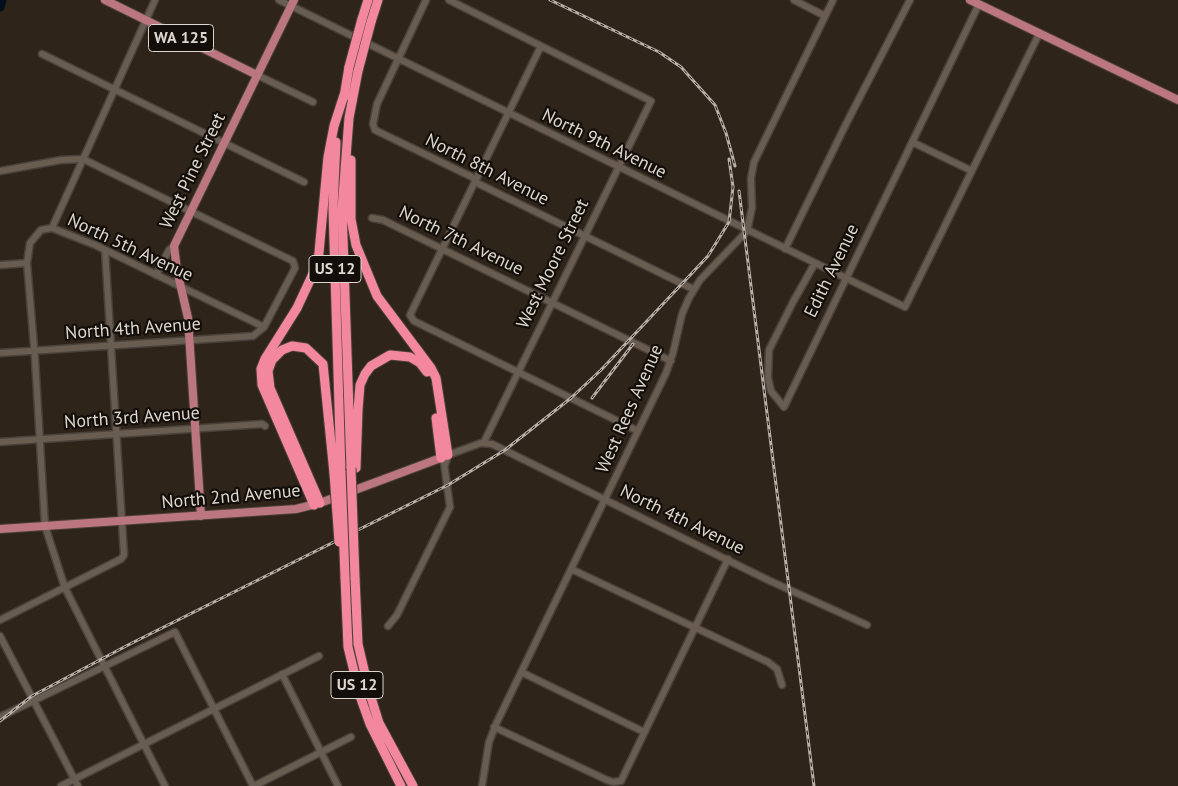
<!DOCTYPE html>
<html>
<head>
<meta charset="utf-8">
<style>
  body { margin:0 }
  canvas { display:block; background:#2e241a }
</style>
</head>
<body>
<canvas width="1178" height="786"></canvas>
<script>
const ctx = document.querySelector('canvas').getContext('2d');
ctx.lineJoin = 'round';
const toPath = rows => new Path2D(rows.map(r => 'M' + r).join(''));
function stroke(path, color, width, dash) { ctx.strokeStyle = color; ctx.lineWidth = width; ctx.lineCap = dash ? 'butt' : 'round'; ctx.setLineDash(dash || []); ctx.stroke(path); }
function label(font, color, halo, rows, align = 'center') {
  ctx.font = font + ' "PT Sans",sans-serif'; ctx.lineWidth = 4.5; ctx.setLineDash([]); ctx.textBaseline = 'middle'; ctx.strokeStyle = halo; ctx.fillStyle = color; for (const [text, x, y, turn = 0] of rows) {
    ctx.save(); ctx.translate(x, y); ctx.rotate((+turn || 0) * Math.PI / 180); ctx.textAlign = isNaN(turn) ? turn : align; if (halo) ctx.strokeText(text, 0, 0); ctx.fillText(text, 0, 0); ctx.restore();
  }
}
stroke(toPath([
  [0,7,2,0]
]), '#010e1b', 9);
const minor = toPath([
  [279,0,905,307,1039,34],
  [426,0,377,104,373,124,375,130,472,177,479,184,693,289],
  [449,0,651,101,484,442],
  [794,0,825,16],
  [541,46,410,315,414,321,638,431],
  [42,54,304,182],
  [257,75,313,102],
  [912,142,972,171],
  [0,171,61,160,83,159,293,261,295,268,264,327,253,336,0,353],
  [372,218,383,220,671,361],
  [52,228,155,0],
  [785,249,846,124,910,0],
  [815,263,793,302,769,350,768,378,771,391,784,407,979,4],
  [0,265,27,263],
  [156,275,169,250,174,246],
  [0,442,262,424,265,426],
  [445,465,448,455,481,443,492,444,768,580,867,625],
  [571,569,768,662,777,669,782,685],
  [0,620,121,559,124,555,105,250],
  [388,626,397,615,450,507,444,463],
  [0,636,78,786],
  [521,672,644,732],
  [282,674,338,786],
  [0,717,175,632,253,786],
  [494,727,607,780,613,782,621,781,728,559],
  [61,786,319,656],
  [165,786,65,588,45,526,35,359,27,263,30,243,41,230,52,228,62,232,95,245,264,327],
  [254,786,351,737],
  [482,786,489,742,497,722,666,373,673,353,682,314,689,298,700,280,747,231,752,208,751,178,754,162,833,0]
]);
const major = toPath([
  [105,0,257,75],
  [970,0,1178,100],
  [201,516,188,318,177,270,174,246,294,0],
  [0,529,296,509,320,503,446,456]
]);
const highway = toPath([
  [362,19,368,0],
  [371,22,378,0],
  [344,97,349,67],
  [336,142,333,208,341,472],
  [351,160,351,219,356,245,377,296,431,368,436,378,448,455],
  [436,418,441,458],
  [351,468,342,209,349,118,358,71],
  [356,468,358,410,360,385,365,374,371,366,390,355,410,357,420,363,427,372],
  [320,503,270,388,268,371,272,360,282,350,292,346,306,348,323,364,334,473],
  [314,505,262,385,261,369,265,359,297,308,318,263,328,157,334,126,345,92],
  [345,577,348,647,360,696,370,724,401,786],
  [355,578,358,644,369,691,379,723,413,786]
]);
stroke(minor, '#4a413a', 9);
stroke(major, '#4a413a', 10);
stroke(highway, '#4a413a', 11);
stroke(minor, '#695d51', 6);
stroke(major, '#bc767f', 8);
stroke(highway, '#f3879d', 9);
const rail = toPath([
  [550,0,659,52,681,67,715,105,726,133,735,166],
  [739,191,814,786],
  [592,398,633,344],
  [0,721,32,696,130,644,448,485,505,450,571,398,601,370,708,256,729,222,733,187,729,159]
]);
stroke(rail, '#b8b0a8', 3);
stroke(rail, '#130e0a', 1, [4]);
const highwayBridge = toPath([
  [349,67,362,19],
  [358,71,371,22],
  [351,468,355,578],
  [341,472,345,577],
  [334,473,339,542]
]);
stroke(highwayBridge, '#4a413a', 11, []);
stroke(highwayBridge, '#f3879d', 9);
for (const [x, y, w] of [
  [181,38,65],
  [335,269,52],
  [357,685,52]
]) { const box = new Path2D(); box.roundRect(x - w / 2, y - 13.5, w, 27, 4); ctx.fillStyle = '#130e0a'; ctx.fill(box); stroke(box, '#ddd6cf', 1); }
label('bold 16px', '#ddd6cf', null, [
  ["WA 125",181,38],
  ["US 12",335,269],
  ["US 12",357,685]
]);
label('18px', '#ddd6cf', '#130e0a', [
  ["North 9th Avenue",604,144,26],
  ["North 8th Avenue",487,170,27],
  ["West Pine Street",193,171,-64],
  ["North 7th Avenue",461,241,26],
  ["North 5th Avenue",130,248,25],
  ["West Moore Street",553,264,-64],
  ["Edith Avenue",832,271,-64],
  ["North 4th Avenue",133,329,-4],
  ["West Rees Avenue",630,409,-66],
  ["North 3rd Avenue",132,418,-4],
  ["North 2nd Avenue",231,497,-5],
  ["North 4th Avenue",682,520,26]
]);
</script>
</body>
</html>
